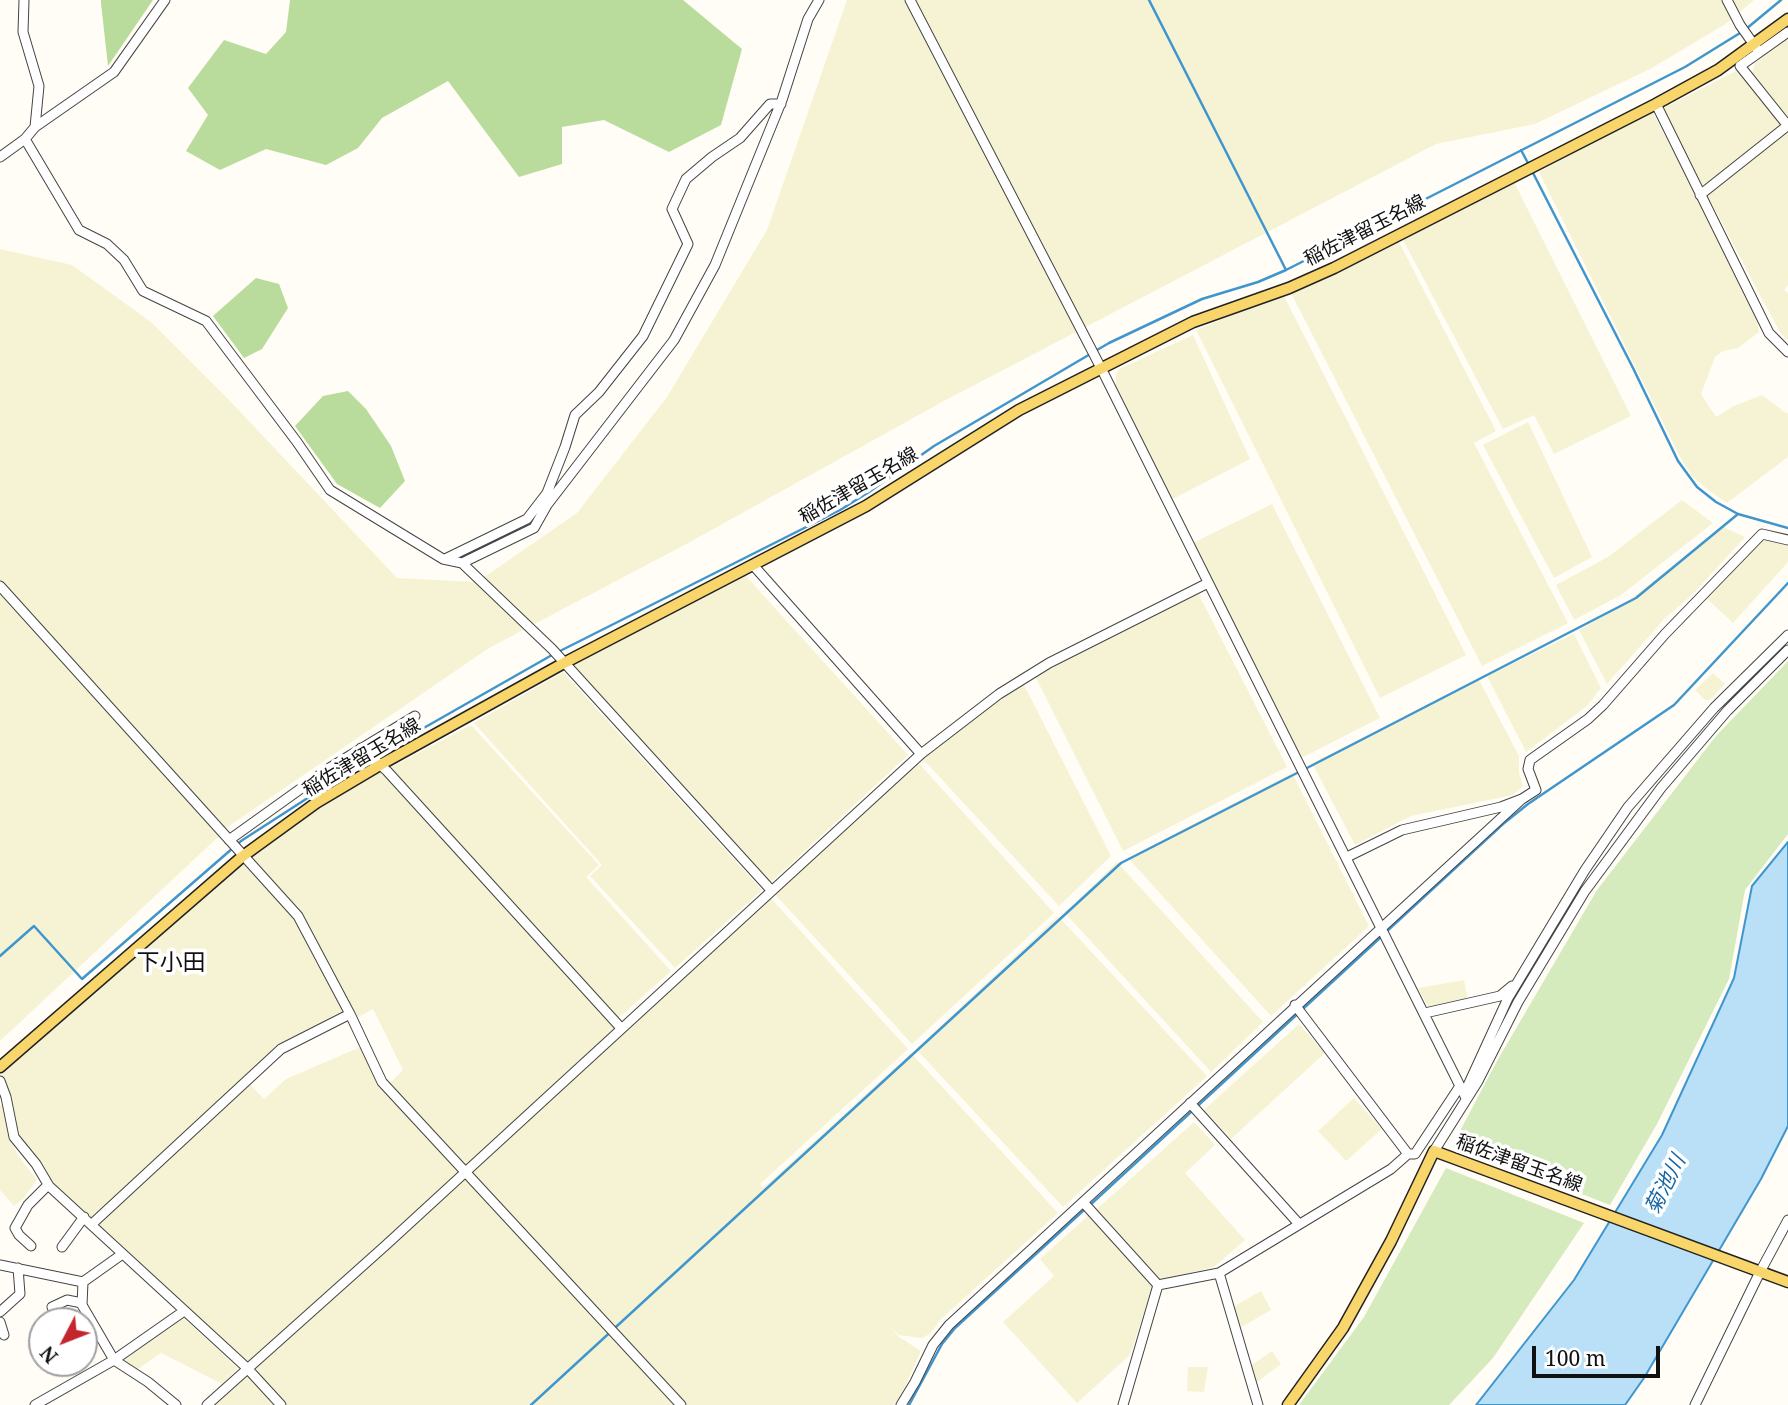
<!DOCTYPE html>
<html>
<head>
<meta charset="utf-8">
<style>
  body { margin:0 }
  #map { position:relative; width:1788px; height:1405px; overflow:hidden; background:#fffdf5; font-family:"Noto Serif",serif }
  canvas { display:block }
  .north { position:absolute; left:28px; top:1307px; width:70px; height:70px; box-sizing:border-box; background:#fff; border:2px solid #a0a0a0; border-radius:50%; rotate:228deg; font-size:19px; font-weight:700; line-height:28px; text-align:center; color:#111 }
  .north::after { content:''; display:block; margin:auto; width:24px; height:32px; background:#c4262e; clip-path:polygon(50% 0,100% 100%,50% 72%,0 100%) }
  .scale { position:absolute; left:1532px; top:1346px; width:128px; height:32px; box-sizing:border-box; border:4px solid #111; border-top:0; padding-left:9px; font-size:21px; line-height:24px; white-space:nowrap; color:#111; -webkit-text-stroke:5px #fff; paint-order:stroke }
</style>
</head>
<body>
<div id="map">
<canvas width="1788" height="1405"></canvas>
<div class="north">N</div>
<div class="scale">100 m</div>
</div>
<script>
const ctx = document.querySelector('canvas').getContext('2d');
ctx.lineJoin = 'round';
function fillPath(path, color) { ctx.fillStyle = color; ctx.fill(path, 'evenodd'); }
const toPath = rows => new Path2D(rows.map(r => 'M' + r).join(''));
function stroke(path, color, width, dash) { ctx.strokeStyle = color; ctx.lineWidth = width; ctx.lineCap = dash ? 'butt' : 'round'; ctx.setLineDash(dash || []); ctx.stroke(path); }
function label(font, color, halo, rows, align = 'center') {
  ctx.font = font + ' "Noto Serif","Noto Sans JP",serif'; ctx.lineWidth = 7; ctx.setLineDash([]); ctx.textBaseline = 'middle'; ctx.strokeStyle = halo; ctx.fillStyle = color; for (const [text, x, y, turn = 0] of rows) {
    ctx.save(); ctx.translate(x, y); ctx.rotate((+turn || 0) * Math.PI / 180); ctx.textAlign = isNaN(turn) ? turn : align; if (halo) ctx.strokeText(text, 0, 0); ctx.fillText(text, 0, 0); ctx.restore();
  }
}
fillPath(toPath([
  [847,0,1754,0,1724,25,1650,69,1535,124,1436,144,942,402,692,541,489,648,232,824,0,1041,0,249,72,265,151,322,231,402,397,578,477,582,577,513,667,397,767,230],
  [1788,37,1788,119,1752,73,1755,63],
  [1738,70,1788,134,1788,285,1784,290,1788,293,1788,341,1780,332,1761,297,1662,109],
  [1652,111,1753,303,1759,332,1738,348,1723,351,1715,357,1701,394,1716,417,1734,406,1762,395,1786,413,1788,413,1788,457,1727,503,1708,490,1692,476,1680,457,1539,172],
  [1513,180,1631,416,1554,454,1534,415,1503,429,1402,238],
  [1398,240,1496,431,1474,443,1568,623,1482,666,1291,293],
  [1283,294,1466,655,1380,698,1196,330],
  [1193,335,1250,459,1169,501,1116,387,1116,375,1119,369,1128,365],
  [1528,422,1592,557,1554,578,1483,445],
  [1682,500,1713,523,1621,595,1574,620,1556,585,1608,557],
  [1272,504,1380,718,1299,759,1189,545],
  [1723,527,1745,537,1692,595,1665,618,1607,684,1579,630,1622,606],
  [1757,537,1788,544,1788,562,1733,623,1704,596],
  [745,575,908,755,767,886,568,668],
  [1198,593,1287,767,1123,851,1034,674],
  [1574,634,1601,688,1587,706,1526,752,1487,676],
  [563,672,762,890,675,968,590,876,602,865,474,723],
  [1713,673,1725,684,1710,700,1705,700,1695,690],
  [1020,677,1111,856,1059,906,921,757],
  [1479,680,1519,756,1519,773,1523,786,1513,795,1411,816,1355,845,1312,763],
  [471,725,599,865,586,877,671,971,615,1021,620,1027,767,894,908,1049,760,1184,763,1188,911,1053,1058,1213,940,1320,930,1334,921,1338,899,1335,891,1327,899,1337,921,1351,900,1398,893,1405,207,1405,246,1368,49,1186,14,1137,0,1081,0,1067,242,857,380,765,386,770],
  [373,1009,403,1070,387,1086,365,1045,286,1079,264,1099,246,1080,281,1049,350,1015,353,1020],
  [915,759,1054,913,912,1044,772,891],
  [1292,773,1369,926,1271,1016,1128,858],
  [1117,862,1263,1022,1211,1072,1065,913],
  [1058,916,1207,1076,1063,1207,916,1049],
  [1464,980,1468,1001,1429,1009,1418,988],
  [1299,1024,1325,1053,1231,1139,1204,1110],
  [1354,1098,1382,1129,1346,1161,1318,1131],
  [3,1104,14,1147,19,1157,37,1180,23,1199,14,1206,0,1190,0,1106],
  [1194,1122,1215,1145,1185,1173,1245,1240,1214,1267,1161,1280,1097,1209],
  [1089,1215,1153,1286,1130,1355,1077,1403,1003,1322,1054,1276,1040,1259],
  [1261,1291,1271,1310,1238,1329,1231,1308],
  [182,1317,238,1368,222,1384,161,1353,135,1371,119,1360],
  [1272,1351,1281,1364,1256,1383,1249,1367],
  [1188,1367,1208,1367,1204,1392,1187,1391]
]), '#f6f3d4');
fillPath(toPath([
  [1788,661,1788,834,1745,890,1729,979,1657,1124,1610,1205,1453,1144,1497,1061,1597,890,1716,736],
  [1446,1168,1584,1223,1493,1358,1449,1405,1299,1405,1364,1317]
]), '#d5ebbd');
fillPath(toPath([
  [101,0,153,0,108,66,101,3],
  [290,0,683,0,742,49,721,125,669,152,604,120,562,127,562,164,519,177,448,81,382,118,358,148,326,165,266,149,220,170,186,151,208,115,188,88,224,40,266,54,286,32],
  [256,278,279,284,288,308,262,349,244,358,213,316],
  [348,391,366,409,391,446,405,481,380,508,337,484,295,426,323,396]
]), '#b9dc9c');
const water = toPath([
  [1788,842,1788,1126,1761,1179,1644,1378,1625,1405,1476,1405,1574,1280,1662,1135,1734,978,1752,886,1788,842]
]);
fillPath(water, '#b9e0f7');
stroke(water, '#3f96cf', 2);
stroke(toPath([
  [1149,0,1286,270],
  [1746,29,1781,0],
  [1521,150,1529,165],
  [1532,171,1633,368,1678,461,1697,487,1716,502,1738,514,1788,528],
  [558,652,840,510,869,492,934,446,1109,343,1202,299,1258,282,1286,270,1685,67,1740,33],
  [378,754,552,655],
  [1305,769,1636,598,1738,514],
  [1386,932,1503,824,1528,804,1674,705,1788,583],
  [0,956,34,926,82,979,241,841,365,761],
  [1090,1205,1381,937],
  [531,1405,1121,863,1299,772],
  [909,1405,942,1344,955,1328,1085,1209]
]), '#3f96cf', 2.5);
const minor = toPath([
  [24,0,23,32,39,86,35,127],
  [910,0,1101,368,1466,1098],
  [1727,0,1740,25,1757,49],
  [1788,32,1740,66,1788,126],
  [1656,104,1769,333,1788,352],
  [25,139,79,230,107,244,124,260,143,291,206,321,297,442,330,490,443,559,462,563,552,649,771,890],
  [0,157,25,139,35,127,114,72,165,0],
  [1700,195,1787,126],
  [445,559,527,519,547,493,565,447,575,415,599,392,643,336,688,244,672,209,686,179,712,157,740,138,770,104,781,104],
  [462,563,534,528,547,505,674,340,715,265,782,100,808,19,819,0],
  [753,565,921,754],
  [0,586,298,916,350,1014,382,1082,681,1405],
  [361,748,387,771,621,1028],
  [229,840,331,767,415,716],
  [1347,857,1402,830,1501,807,1522,799,1536,790,1528,769,1530,760,1588,719,1603,705,1665,634,1762,534,1788,540],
  [1295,1005,1408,1154],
  [1425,1013,1500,996,1512,986],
  [0,1081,6,1097,14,1137,36,1164,49,1186,247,1368,281,1405],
  [1464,1094,1508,998,1585,870,1628,807,1714,708,1788,635],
  [1190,1103,1299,1224],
  [1434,1151,1478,1081,1518,1002,1585,891,1661,788,1727,711,1788,650],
  [1083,1202,1158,1285],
  [92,1224,281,1049,350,1014],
  [31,1246,19,1235,15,1228,28,1205,48,1185],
  [62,1247,84,1217],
  [0,1265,83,1282,121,1255],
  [1219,1273,1258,1405],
  [83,1282,82,1305,114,1360,148,1382,176,1405],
  [1158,1285,1219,1273,1391,1169,1408,1154,1415,1154,1460,1086],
  [0,1312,20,1294,18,1268],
  [54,1312,52,1307,67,1300,82,1303],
  [0,1322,4,1335],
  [35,1405,114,1360,184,1311],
  [207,1405,386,1245,921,754,999,694,1049,663,1208,583],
  [901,1405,915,1382,933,1345,949,1325,1522,799],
  [1123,1405,1158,1285],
  [1695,1405,1760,1272,1788,1220]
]);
const major = toPath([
  [0,1067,243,856,316,803,380,765,564,663,866,506,1019,410,1193,322,1289,288,1334,268,1656,104,1718,70,1788,19],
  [1288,1405,1343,1328,1391,1241,1434,1151,1788,1282]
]);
stroke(minor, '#444', 11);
stroke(major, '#222', 13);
stroke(minor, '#fff', 9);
stroke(major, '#f9d66b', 10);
label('19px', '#111', '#fff', [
  ["稲佐津留玉名線",1365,231,-27],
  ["稲佐津留玉名線",859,486,-30],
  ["稲佐津留玉名線",362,758,-31],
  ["稲佐津留玉名線",1519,1164,20]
]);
label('italic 21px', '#1768a6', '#fff', [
  ["菊池川",1666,1185,-63]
]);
label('23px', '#111', '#fff', [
  ["下小田",171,963]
]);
</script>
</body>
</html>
